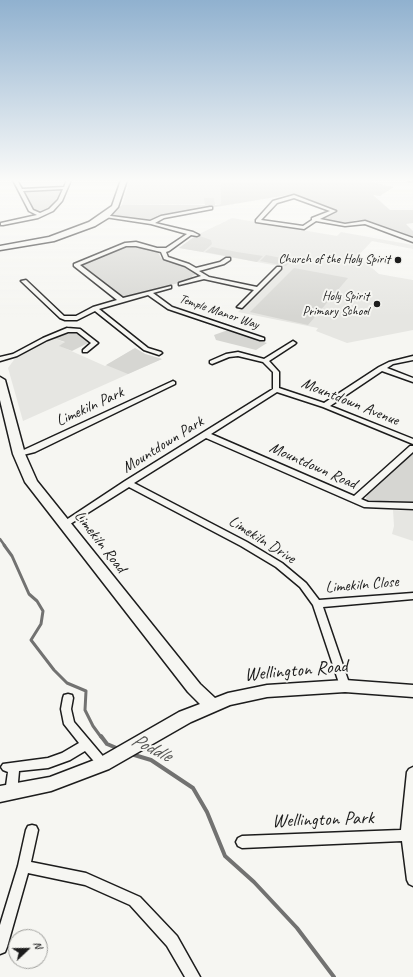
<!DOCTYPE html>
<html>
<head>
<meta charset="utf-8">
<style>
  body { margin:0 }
  #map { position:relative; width:413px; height:977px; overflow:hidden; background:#f6f6f2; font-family:Caveat,sans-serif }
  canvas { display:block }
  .north { position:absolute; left:8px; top:929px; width:40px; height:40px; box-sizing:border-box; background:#f6f6f2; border:1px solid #9f9f9c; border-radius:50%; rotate:68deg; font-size:11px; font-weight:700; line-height:16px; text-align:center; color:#1c1c1c }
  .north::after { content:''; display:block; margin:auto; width:14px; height:18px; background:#1c1c1c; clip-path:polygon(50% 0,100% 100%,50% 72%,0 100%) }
</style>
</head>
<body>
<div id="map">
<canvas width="413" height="977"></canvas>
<div class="north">N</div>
</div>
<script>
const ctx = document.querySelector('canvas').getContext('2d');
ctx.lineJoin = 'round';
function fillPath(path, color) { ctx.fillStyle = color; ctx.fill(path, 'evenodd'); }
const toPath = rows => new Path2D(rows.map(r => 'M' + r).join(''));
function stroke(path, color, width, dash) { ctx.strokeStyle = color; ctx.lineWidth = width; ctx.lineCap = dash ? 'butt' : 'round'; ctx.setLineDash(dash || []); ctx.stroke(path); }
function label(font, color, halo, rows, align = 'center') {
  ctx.font = font + ' Caveat,sans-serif'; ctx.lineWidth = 4; ctx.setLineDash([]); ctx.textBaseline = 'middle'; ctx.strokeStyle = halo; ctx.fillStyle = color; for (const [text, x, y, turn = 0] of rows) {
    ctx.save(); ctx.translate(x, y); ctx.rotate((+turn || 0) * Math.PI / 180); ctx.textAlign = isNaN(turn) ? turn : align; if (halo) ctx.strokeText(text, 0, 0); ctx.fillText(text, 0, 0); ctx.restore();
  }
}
fillPath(toPath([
  [130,180,220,180,221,204,122,205],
  [232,218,337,236,341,232,413,245,413,249,372,241,358,256,379,274,413,280,413,330,347,343,316,331,318,328,238,312,284,267,179,248,195,236],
  [53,338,66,343,60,346,105,366,135,348,145,354,162,359,23,421,8,368,16,357],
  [393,510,413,511,413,541,392,534,394,526]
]), '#e6e6e2');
fillPath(toPath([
  [220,180,363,180,394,187,380,196,373,195,390,210,413,210,413,223,406,224,413,231,413,237,367,220,357,220,346,223,322,220,322,217,334,213,337,210,294,194,162,216,150,222,110,215,122,205,205,205,204,198,214,198,215,205,221,204],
  [59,189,62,191,57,203,50,208,42,211,34,210,25,193,32,190],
  [197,235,211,240,212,244,203,252,179,248],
  [126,245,135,245,158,252,161,258,185,267,197,274,192,276,194,278,175,284,122,297,79,264],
  [212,247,237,252,263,256,257,262,205,252],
  [266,255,292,260,286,266,260,261],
  [294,268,348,278,308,325,250,312],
  [228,330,267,343,256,350,216,340,214,335],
  [70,333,76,333,88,343,72,351,59,346,65,342,53,338],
  [135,348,145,354,162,359,128,374,106,365],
  [413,452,413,504,368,501,366,498,367,493]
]), '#d6d6d2');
stroke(toPath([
  [0,539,5,546]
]), '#727271', 2.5);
stroke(toPath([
  [4,545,12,556,29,594,37,601,43,611,41,624,31,640,54,670,67,683,86,691,85,710,93,726,101,737]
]), '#727271', 3);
stroke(toPath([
  [101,736,107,744,119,749],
  [131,754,151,760,193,788,207,812,225,856,254,882,297,928,334,977]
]), '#727271', 4);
const street = toPath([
  [13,180,17,180,22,189,64,187,67,180,71,180,62,201,53,211,38,218,3,225,1,225,1,223,37,215,29,211,13,180],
  [63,189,58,200,49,209,40,213,33,210,23,191,63,189],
  [407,180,413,180,413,181,409,181,407,180],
  [294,195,336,211,320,219,345,224,365,221,413,238,413,242,365,224,345,226,316,221,304,229,256,222,256,220,273,201,294,195],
  [294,198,330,211,312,218,312,220,303,226,261,220,277,203,294,198],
  [210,207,212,207,212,209,164,218,155,223,193,232,199,235,197,236,191,235,169,251,166,252,168,257,189,264,196,268,220,262,226,258,230,258,230,260,224,264,199,271,209,277,257,287,277,267,281,267,281,269,242,308,237,307,254,290,204,279,179,285,179,283,201,276,185,266,164,259,161,252,136,246,126,246,80,265,123,298,171,286,171,288,153,293,172,307,264,338,264,340,260,340,168,309,148,295,99,309,148,348,161,352,162,353,159,355,144,350,95,311,77,320,65,320,60,318,21,281,26,280,64,316,76,316,93,307,117,300,74,266,74,264,125,243,136,242,157,248,166,248,187,234,151,224,105,217,103,217,103,215,150,221,161,216,210,207],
  [67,328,80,329,98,343,87,352,83,352,83,350,91,343,77,332,68,332,47,340,17,356,0,361,0,357,13,354,43,338,67,328],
  [293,341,296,343,295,344,269,361,279,372,279,388,324,403,379,367,389,362,413,356,413,360,393,364,387,368,413,378,413,382,382,371,330,406,413,439,413,444,323,407,277,392,211,434,354,496,410,446,413,446,413,452,361,499,368,502,413,503,413,509,364,507,206,438,134,483,247,542,282,563,306,583,319,600,413,593,413,599,323,607,350,686,349,689,345,690,341,689,313,605,300,587,276,567,241,546,129,487,67,526,64,527,60,524,125,481,273,389,273,372,263,362,238,356,229,357,212,364,210,363,210,361,226,354,238,352,264,359,293,341],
  [173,381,175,382,175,384,35,452,19,456,15,454,173,381],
  [68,694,72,695,73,698,71,709,74,722,107,761,109,764,107,767,103,769,99,767,85,751,70,760,48,768,19,771,17,793,15,797,11,798,7,797,5,793,8,772,3,770,1,767,3,764,48,758,62,753,79,743,64,724,61,709,63,698,64,695,68,694],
  [413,767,413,886,409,884,407,880,402,841,242,848,238,846,236,842,238,838,242,836,401,830,407,772,409,769,413,767],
  [32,825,36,826,38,830,31,862,86,873,140,897,177,936,200,977,185,977,167,946,130,905,85,885,28,873,7,947,5,952,0,954,0,925,18,866,26,830,28,826,32,825]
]);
const secondary = toPath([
  [121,180,127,180,118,207,108,218,95,226,54,241,0,250,0,246,49,237,89,222,112,206,121,180],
  [0,377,5,380,25,454,37,481,200,684,215,698,228,693,267,685,345,680,413,685,413,697,345,692,267,697,230,705,191,722,109,769,51,791,0,802,0,786,50,777,97,759,179,712,200,704,188,692,25,482,13,454,0,400,0,377]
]);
stroke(street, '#1c1c1c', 3);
stroke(secondary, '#1c1c1c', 3);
fillPath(street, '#f6f6f2');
fillPath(secondary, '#f6f6f2');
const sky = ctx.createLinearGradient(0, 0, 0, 317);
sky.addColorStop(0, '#90b1cf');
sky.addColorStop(0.57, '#fbfbf9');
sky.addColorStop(1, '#fbfbf900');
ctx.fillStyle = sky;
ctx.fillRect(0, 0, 413, 317);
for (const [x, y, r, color] of [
  [398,260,4,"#1c1c1c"],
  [377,304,4,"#1c1c1c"]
]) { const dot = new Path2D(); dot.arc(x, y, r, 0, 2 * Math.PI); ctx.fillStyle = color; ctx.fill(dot); stroke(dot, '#f6f6f2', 1.5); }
label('13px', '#1c1c1c', '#f6f6f2', [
  ["Church of the Holy Spirit",390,260],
  ["Holy Spirit",369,297],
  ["Primary School",369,312]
], 'right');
label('13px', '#1c1c1c', '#f6f6f2', [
  ["Temple Manor Way",219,312,19]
]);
label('16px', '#1c1c1c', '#f6f6f2', [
  ["Mountdown Avenue",350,402,22],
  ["Limekiln Park",90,407,-25],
  ["Mountdown Park",163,445,-32],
  ["Mountdown Road",313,466,24],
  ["Limekiln Drive",262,540,32],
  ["Limekiln Road",100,542,52],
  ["Limekiln Close",362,585,-5]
]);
label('19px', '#1c1c1c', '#f6f6f2', [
  ["Wellington Road",296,671,-5],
  ["Wellington Park",323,820,-2]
]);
label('italic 20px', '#565654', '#f6f6f2', [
  ["Poddle",151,748,26]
]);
</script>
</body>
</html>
